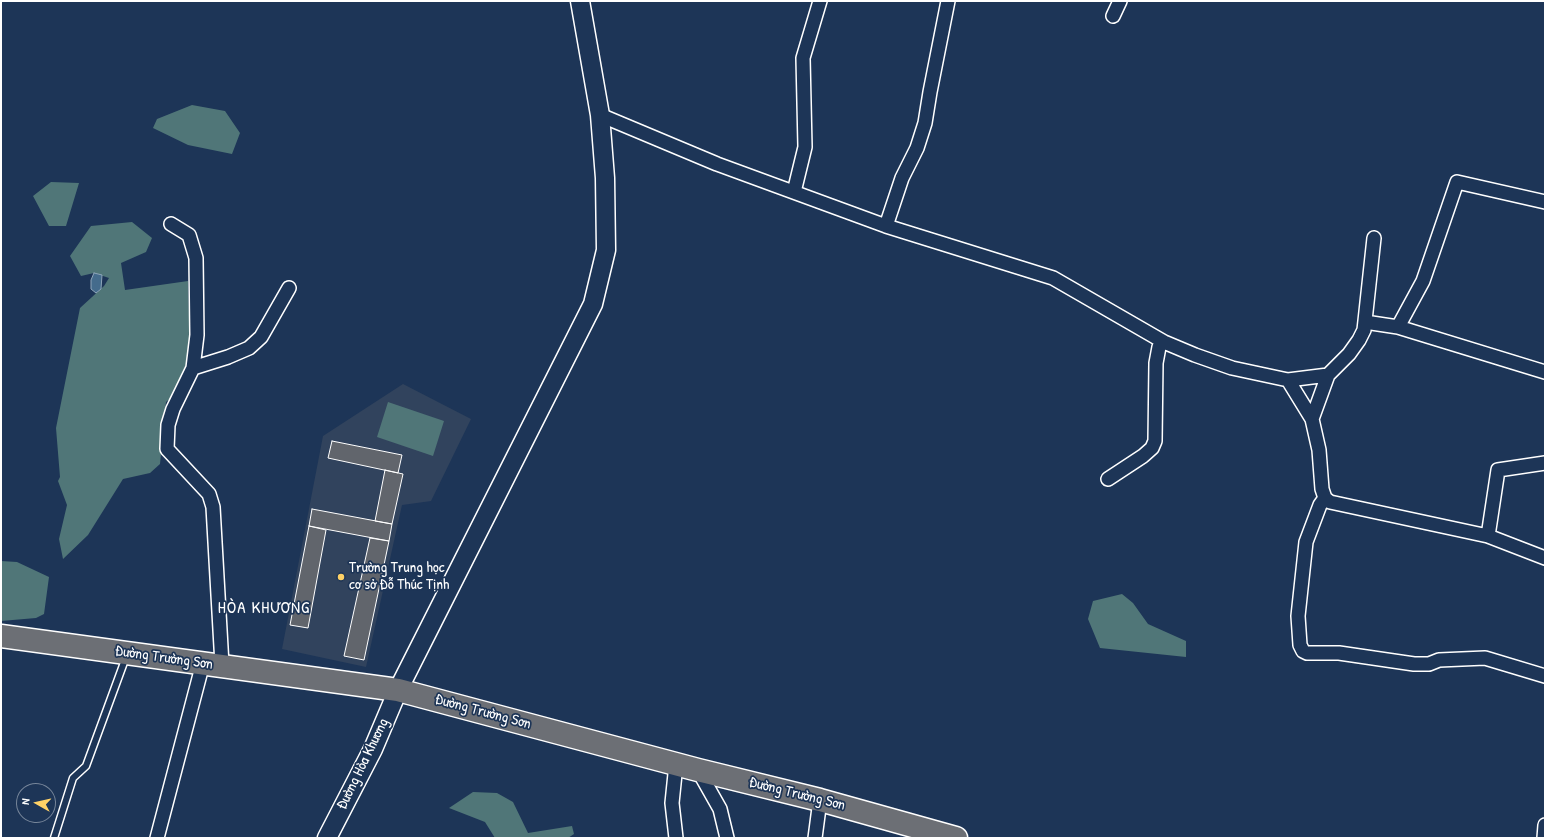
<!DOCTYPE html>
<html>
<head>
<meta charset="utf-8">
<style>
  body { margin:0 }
  #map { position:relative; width:1546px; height:839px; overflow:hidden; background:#1d3557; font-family:"Patrick Hand",sans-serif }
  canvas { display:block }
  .frame { position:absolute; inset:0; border:2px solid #fff; pointer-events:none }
  .north { position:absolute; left:16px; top:783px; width:40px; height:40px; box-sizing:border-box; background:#1d3557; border:1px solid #77869a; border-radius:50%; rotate:278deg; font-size:11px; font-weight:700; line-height:16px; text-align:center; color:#fff }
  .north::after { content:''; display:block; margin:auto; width:14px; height:18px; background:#ffd166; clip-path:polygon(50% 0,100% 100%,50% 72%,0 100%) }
</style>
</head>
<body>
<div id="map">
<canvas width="1546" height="839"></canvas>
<div class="frame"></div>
<div class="north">N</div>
</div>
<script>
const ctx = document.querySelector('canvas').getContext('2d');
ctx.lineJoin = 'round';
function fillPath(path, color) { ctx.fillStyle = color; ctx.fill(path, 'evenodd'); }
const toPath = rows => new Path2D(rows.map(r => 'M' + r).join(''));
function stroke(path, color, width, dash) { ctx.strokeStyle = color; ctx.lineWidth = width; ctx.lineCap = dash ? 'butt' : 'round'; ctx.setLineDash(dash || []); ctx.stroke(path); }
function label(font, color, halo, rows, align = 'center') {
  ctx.font = font + ' "Patrick Hand",sans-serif'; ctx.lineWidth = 3.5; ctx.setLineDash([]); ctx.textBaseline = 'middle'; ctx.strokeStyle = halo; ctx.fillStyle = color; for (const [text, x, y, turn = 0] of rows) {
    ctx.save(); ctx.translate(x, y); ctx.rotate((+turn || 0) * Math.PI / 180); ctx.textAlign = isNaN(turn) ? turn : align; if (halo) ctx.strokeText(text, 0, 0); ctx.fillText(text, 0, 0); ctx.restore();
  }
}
fillPath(toPath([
  [403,384,471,419,431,501,402,505,366,667,282,649,323,436]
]), '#31435d');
fillPath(toPath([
  [192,105,225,111,240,133,232,154,188,145,153,128,157,119],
  [51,182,79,183,66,226,49,226,33,196],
  [132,222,152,238,146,252,121,263,125,290,188,281,191,382,166,402,160,464,150,473,123,479,88,535,63,559,59,539,67,505,58,481,60,477,56,428,80,308,104,286,109,278,94,273,81,276,70,256,91,226],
  [388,402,444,421,433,456,377,437],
  [1,561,17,562,49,577,44,614,36,618,1,621],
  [1122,594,1133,603,1148,624,1186,641,1186,657,1100,648,1088,619,1093,601],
  [473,792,497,793,513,802,528,833,572,826,574,834,568,838,495,838,485,822,449,808]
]), '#507678');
const water = toPath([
  [94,273,102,275,101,289,96,293,91,289,91,280,94,273]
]);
fillPath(water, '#446b8c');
stroke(water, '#8fa6ba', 1);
const building = toPath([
  [332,441,402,455,398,473,328,458,332,441],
  [385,470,403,474,392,524,375,521,385,470],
  [312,509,392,524,389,541,309,526,312,509],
  [309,526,326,530,308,628,290,625,309,526],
  [370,538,389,541,364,660,344,656,370,538]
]);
fillPath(building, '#61656c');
stroke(building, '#fff', 1);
const lane = toPath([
  [54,838,73,778,86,766,126,657]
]);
const street = toPath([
  [1113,16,1120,1],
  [600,115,717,164,886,226,1053,278,1164,342,1195,355,1232,368,1288,380,1312,419,1319,450,1322,489,1325,498,1330,502,1488,536,1545,558],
  [794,192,805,147,803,58,820,1],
  [171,224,189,235,196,258,197,335,193,368,173,409,168,425,167,449,209,494,213,507,222,665],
  [886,226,902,178,917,148,925,123,930,92,948,1],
  [1365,322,1398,327,1545,372],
  [1398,327,1423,281,1457,182,1545,202],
  [193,368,228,357,249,348,261,337,289,288],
  [1288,380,1328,375],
  [1312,419,1328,375,1349,354,1359,340,1364,330,1374,238],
  [1108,479,1143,456,1152,448,1155,441,1156,363,1159,347,1164,342],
  [1325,498,1320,505,1306,542,1298,616,1300,645,1303,651,1307,653,1339,653,1414,664,1429,664,1439,660,1485,658,1545,676],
  [1488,536,1498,470,1545,463],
  [698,770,720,809,727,838],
  [157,838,203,663],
  [676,838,672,803,676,764],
  [815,838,820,800],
  [1544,838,1545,825]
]);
const secondary = toPath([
  [327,838,373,749,398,690,593,304,606,250,605,178,600,115,580,1]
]);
const highway = toPath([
  [1,636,398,690,698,770,820,800,956,838]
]);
stroke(lane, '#fff', 9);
stroke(street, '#fff', 16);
stroke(secondary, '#fff', 21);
stroke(highway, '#fff', 25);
stroke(lane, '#1d3557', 6);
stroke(street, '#1d3557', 13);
stroke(secondary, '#1d3557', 18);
stroke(highway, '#6c6f75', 22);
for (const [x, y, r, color] of [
  [341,577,4,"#ffd166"]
]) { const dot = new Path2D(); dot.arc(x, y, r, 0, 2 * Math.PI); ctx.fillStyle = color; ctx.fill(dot); stroke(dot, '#1d3557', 1.5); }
label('15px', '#fff', '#1d3557', [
  ["Trường Trung học",349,568],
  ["cơ sở Đỗ Thúc Tịnh",349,585]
], 'left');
label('15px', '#fff', '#1d3557', [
  ["Đường Trường Sơn",164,658,8],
  ["Đường Trường Sơn",483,712,15],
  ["Đường Hòa Khương",363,764,-64],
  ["Đường Trường Sơn",797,794,14]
]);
ctx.letterSpacing = '1px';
label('17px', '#fff', '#1d3557', [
  ["HÒA KHƯƠNG",264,608]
]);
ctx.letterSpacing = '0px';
</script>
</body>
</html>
